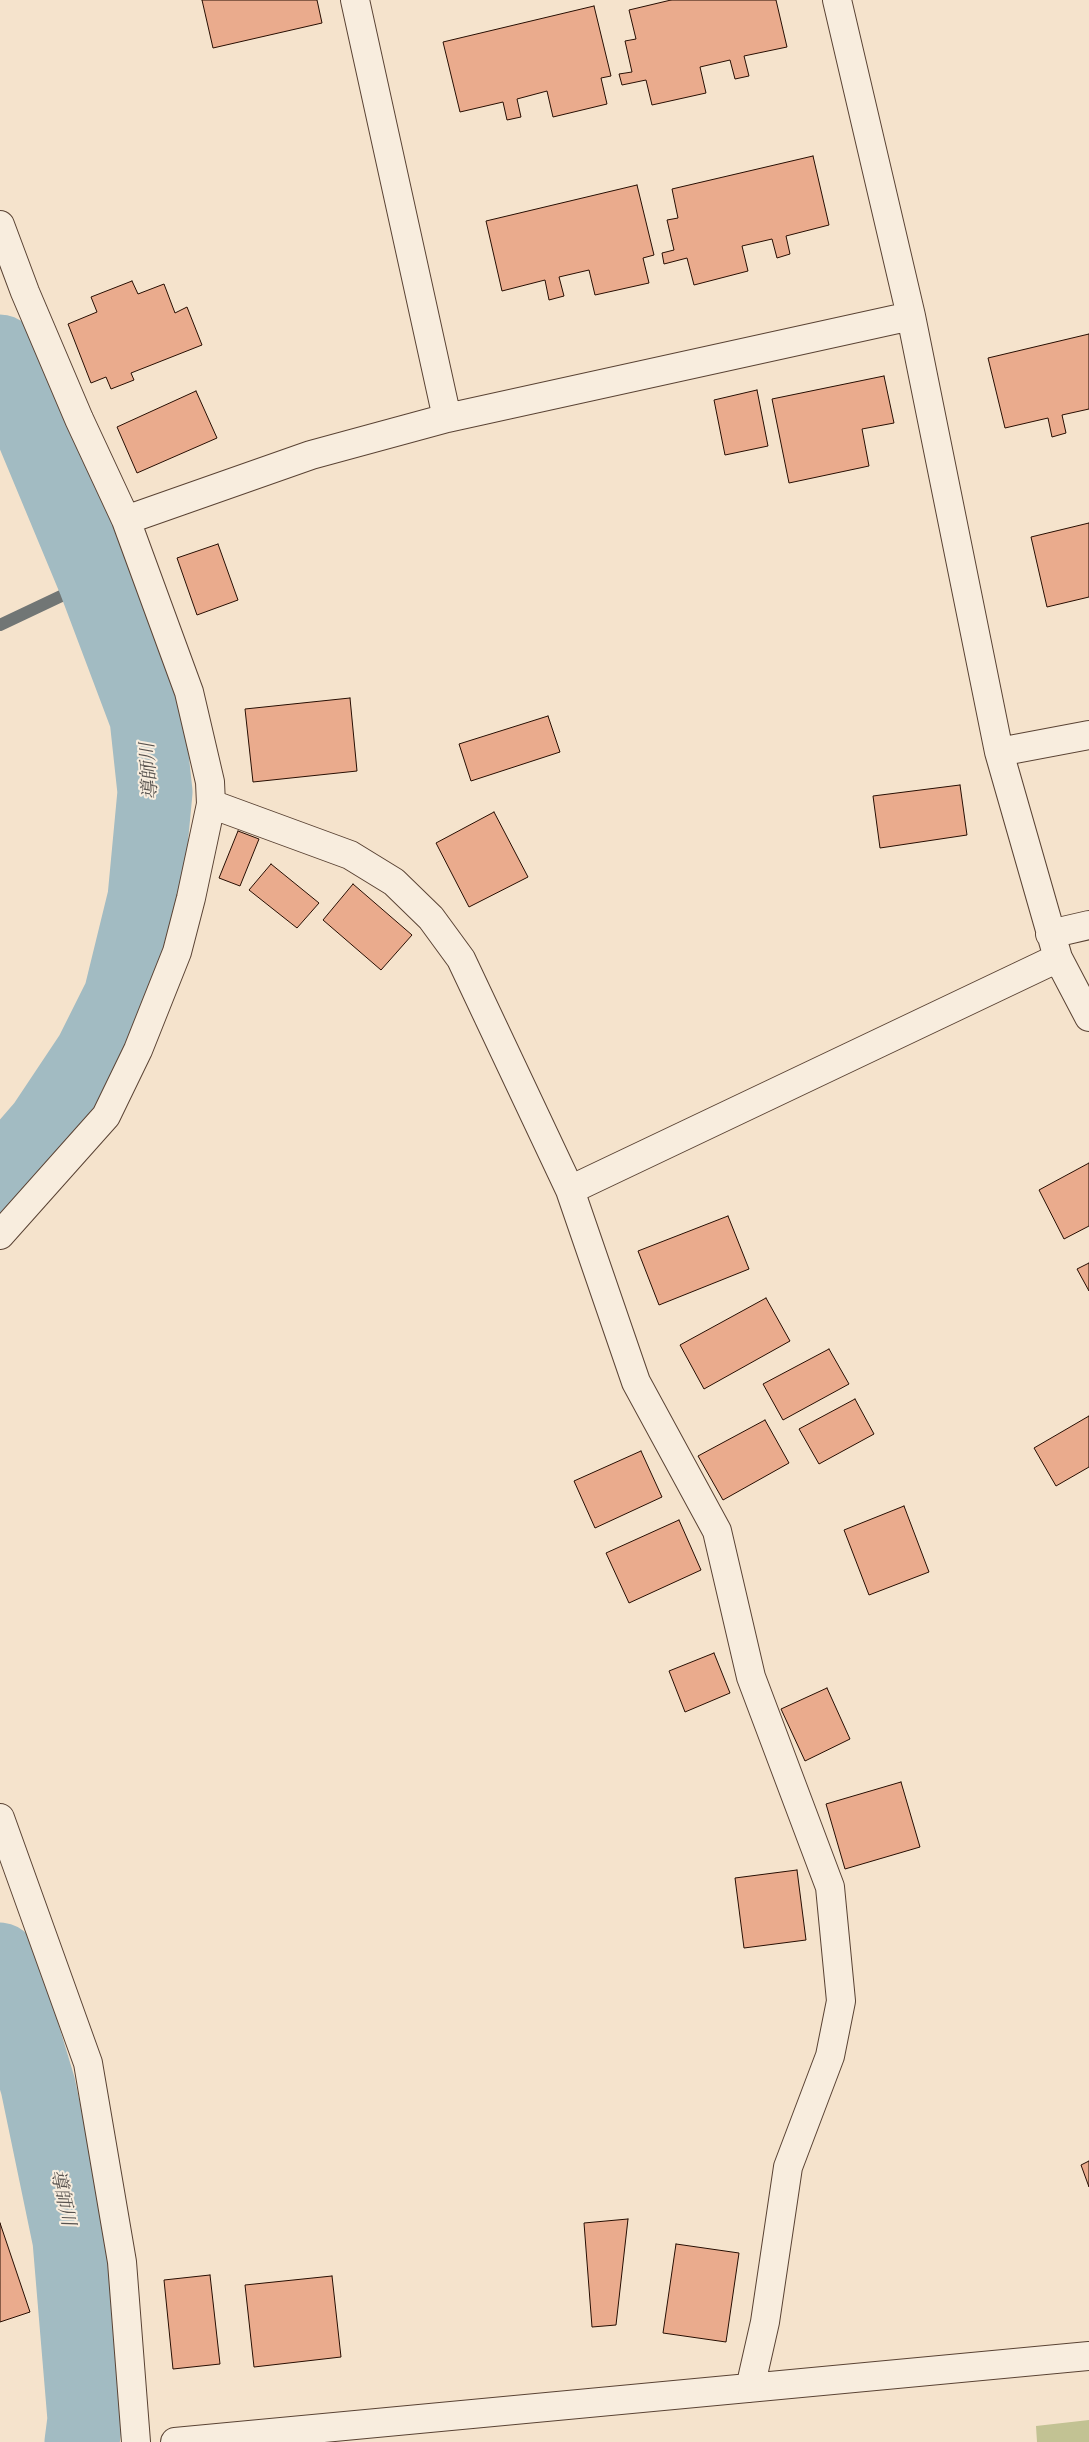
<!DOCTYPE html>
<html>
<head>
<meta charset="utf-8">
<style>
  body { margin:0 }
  canvas { display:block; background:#f5e3cc }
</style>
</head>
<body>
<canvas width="1089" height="2442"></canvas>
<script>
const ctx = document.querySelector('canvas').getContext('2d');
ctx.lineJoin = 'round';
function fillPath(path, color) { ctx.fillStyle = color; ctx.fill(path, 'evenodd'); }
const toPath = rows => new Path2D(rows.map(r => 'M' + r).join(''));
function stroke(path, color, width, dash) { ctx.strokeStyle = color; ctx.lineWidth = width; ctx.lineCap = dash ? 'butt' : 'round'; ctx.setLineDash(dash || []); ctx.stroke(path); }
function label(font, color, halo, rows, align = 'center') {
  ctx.font = font + ' "IM FELL English","Noto Serif JP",serif'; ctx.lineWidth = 4; ctx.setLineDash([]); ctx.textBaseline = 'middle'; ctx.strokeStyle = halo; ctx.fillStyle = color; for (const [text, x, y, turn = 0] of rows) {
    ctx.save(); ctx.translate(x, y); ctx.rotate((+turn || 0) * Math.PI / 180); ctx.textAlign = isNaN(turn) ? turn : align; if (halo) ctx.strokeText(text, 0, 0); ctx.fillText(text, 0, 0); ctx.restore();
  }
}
fillPath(toPath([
  [1089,2420,1089,2442,1037,2442,1036,2426]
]), '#c2c293');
stroke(toPath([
  [0,625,95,580]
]), '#717675', 12);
stroke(toPath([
  [0,352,95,580,147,718,155,792,145,898,121,996,92,1054,44,1126,0,1177],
  [0,1960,38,2086,70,2240,85,2419,82,2442]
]), '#a2bbc2', 75);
const building = toPath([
  [202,0,317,0,322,23,213,48,202,0],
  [671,0,776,0,787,47,744,56,749,76,735,79,730,60,700,67,706,93,652,105,646,80,622,85,619,74,632,72,625,41,636,39,629,10,671,0],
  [594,6,611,76,601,78,607,104,553,117,547,91,517,99,521,117,507,120,503,102,460,112,443,42,594,6],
  [813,156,829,225,786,236,790,254,777,258,772,239,742,246,748,271,694,285,687,258,664,264,662,253,674,250,667,220,678,218,672,189,813,156],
  [637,185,654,255,643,258,649,283,595,295,589,270,559,277,564,296,549,300,545,280,502,291,486,221,637,185],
  [132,281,138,294,164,284,175,313,187,307,202,345,131,373,134,380,111,389,106,377,91,383,68,324,97,312,91,297,132,281],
  [1089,334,1089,409,1062,415,1066,433,1052,437,1048,418,1005,428,988,358,1089,334],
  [884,376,894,423,862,429,869,466,789,483,772,399,884,376],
  [757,390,768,446,725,455,714,400,757,390],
  [196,391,217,438,137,473,117,427,196,391],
  [1089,523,1089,597,1047,607,1031,537,1089,523],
  [218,544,238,600,197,615,177,558,218,544],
  [350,698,357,771,253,782,245,709,350,698],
  [548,716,560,752,471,781,459,744,548,716],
  [960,785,967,835,880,848,873,796,960,785],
  [494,812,528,877,469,907,436,843,494,812],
  [238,831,259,839,240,886,219,878,238,831],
  [271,864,319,903,297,928,249,890,271,864],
  [353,884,412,935,381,970,323,920,353,884],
  [1089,1163,1089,1226,1064,1239,1039,1190,1089,1163],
  [728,1216,749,1269,659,1305,638,1251,728,1216],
  [1089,1263,1089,1291,1077,1269,1089,1263],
  [766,1298,790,1341,704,1389,680,1345,766,1298],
  [829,1349,849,1384,783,1420,763,1384,829,1349],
  [855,1399,874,1434,819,1464,799,1429,855,1399],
  [1089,1416,1089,1467,1056,1486,1034,1448,1089,1416],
  [765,1420,789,1463,723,1500,698,1456,765,1420],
  [641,1451,662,1497,595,1528,574,1481,641,1451],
  [904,1506,929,1572,869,1595,844,1530,904,1506],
  [679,1520,701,1570,629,1603,606,1553,679,1520],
  [714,1653,730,1693,685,1712,669,1671,714,1653],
  [827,1688,850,1739,805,1761,781,1709,827,1688],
  [901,1782,920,1847,845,1869,826,1804,901,1782],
  [797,1870,806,1940,744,1948,735,1878,797,1870],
  [1089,2161,1089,2187,1081,2165,1089,2161],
  [628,2219,616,2325,592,2327,584,2223,628,2219],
  [0,2223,30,2312,0,2322,0,2223],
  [676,2244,739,2253,726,2342,663,2333,676,2244],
  [210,2275,220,2364,173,2369,164,2280,210,2275],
  [332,2276,341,2357,254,2367,245,2285,332,2276]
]);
fillPath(building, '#eaab8d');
stroke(building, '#270e02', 1);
const minor = toPath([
  [355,0,447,418],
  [837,0,911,316,999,752,1058,958,1089,1017],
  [0,225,25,292,79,419,126,520,189,692,210,782,211,804,191,898,177,952,138,1050,106,1116,0,1235],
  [126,520,311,455,447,418,911,316],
  [999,752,1089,735],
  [211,804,350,855,394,882,431,918,461,959,570,1190,636,1382,717,1531,751,1677,830,1887,841,2001,830,2056,788,2167,765,2322,750,2388],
  [1050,934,1089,925],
  [570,1190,1058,958],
  [0,1818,88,2063,122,2262,136,2442],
  [175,2442,1089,2356]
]);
stroke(minor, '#5a4334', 30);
stroke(minor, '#f8edde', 28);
label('italic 19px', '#58534f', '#f8edde', [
  ["導師川",151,771,-94],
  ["導師川",61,2198,78]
]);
</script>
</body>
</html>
